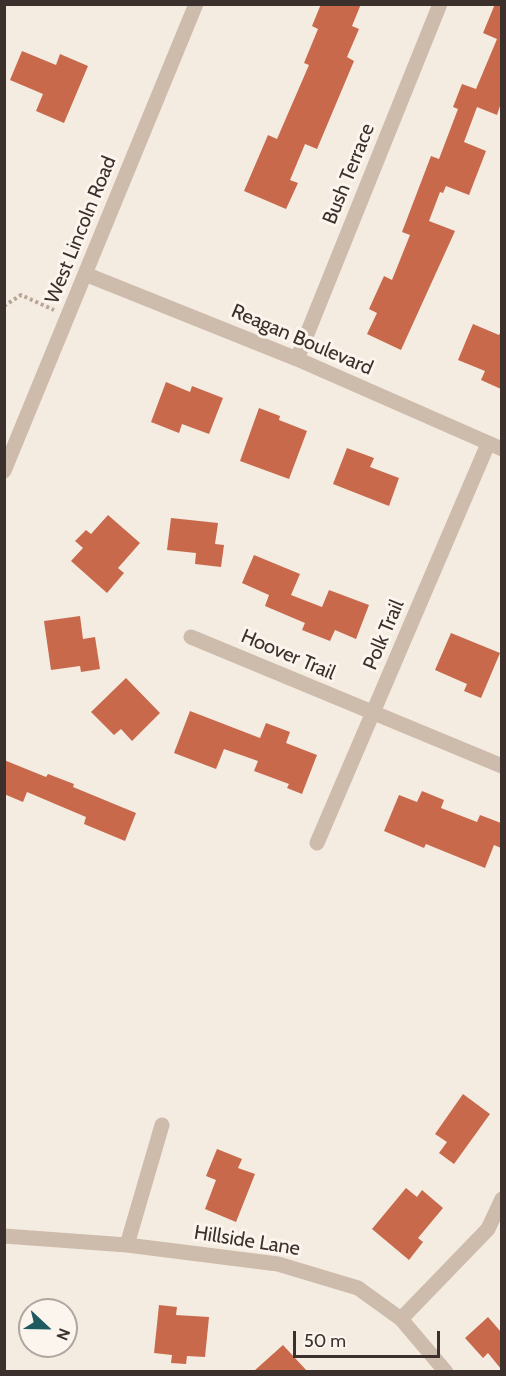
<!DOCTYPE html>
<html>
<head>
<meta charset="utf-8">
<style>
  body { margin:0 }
  #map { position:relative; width:506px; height:1376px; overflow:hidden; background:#f4ebe1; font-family:Cabin,sans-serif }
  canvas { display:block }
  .frame { position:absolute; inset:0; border:6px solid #3b302b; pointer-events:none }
  .north { position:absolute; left:18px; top:1298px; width:60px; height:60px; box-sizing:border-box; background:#fbf5ee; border:2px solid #aea6a0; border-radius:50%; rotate:112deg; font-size:16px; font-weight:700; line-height:24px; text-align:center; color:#3b302b }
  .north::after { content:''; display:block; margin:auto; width:21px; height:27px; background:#1f5a5e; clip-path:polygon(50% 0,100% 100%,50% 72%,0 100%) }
  .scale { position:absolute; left:293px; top:1331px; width:147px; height:27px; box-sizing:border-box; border:3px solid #3b302b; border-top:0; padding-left:8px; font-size:18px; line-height:21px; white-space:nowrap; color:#3b302b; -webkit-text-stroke:4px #fbf5ee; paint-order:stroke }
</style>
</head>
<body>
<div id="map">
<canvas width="506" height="1376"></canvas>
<div class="frame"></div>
<div class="north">N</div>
<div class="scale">50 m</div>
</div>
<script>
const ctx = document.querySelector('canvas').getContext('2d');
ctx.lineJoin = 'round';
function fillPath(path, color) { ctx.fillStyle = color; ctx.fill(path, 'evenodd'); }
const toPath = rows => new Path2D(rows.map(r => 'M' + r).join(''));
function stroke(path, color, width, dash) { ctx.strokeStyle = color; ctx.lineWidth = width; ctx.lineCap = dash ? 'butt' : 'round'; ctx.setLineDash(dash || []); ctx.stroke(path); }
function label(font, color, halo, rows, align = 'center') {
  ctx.font = font + ' Cabin,sans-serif'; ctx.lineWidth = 6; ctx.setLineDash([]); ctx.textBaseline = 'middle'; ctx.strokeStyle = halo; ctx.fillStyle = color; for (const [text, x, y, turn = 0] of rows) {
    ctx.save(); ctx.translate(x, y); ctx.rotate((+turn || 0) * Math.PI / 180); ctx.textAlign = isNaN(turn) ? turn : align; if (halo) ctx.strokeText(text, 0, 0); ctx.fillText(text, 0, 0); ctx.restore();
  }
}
fillPath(toPath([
  [321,4,361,4,352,26,359,29,347,57,354,61,317,149,305,144,290,180,298,183,286,209,244,191,268,135,277,139,309,65,304,63,318,29,312,26],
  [495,4,501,4,501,103,497,115,477,107,464,142,486,151,469,195,446,186,443,193,440,192,429,221,455,231,401,350,367,334,377,313,369,309,384,276,392,280,410,235,402,232,431,156,439,159,458,109,453,107,462,84,476,89,497,39,483,33],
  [22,51,56,65,60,54,88,66,64,123,36,111,43,94,10,80],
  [473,324,499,335,501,331,501,389,481,380,485,371,458,360],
  [166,382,190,392,192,386,223,398,209,434,182,424,179,433,151,422],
  [259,408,280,416,279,420,307,431,289,479,240,461],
  [347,448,374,458,370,467,399,478,389,506,333,484],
  [108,515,140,543,118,568,124,573,107,593,71,561,83,548,75,541,86,530,91,534],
  [171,518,218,523,215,544,224,545,221,567,195,564,196,553,167,550],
  [254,555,300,574,291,595,322,607,329,590,369,605,356,639,335,630,330,641,302,630,305,623,265,606,269,595,242,583],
  [80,616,83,639,95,637,100,669,81,672,80,666,51,670,44,621],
  [451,633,500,653,481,698,464,691,467,684,435,670],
  [126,678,160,713,132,741,121,729,114,735,91,712],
  [190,711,260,738,266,723,290,732,286,743,317,755,302,794,287,788,289,784,254,771,258,761,224,749,216,769,174,753],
  [4,760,46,777,48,774,74,784,73,787,136,813,125,841,84,824,86,817,27,792,23,802,4,794],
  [422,791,444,800,441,808,477,822,480,815,501,823,501,848,494,845,485,868,426,844,424,848,384,831,399,795,417,802],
  [463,1094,490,1114,454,1164,439,1153,447,1142,435,1134],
  [217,1149,242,1159,238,1168,255,1174,236,1222,205,1209,216,1180,206,1176],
  [406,1188,417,1197,422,1190,443,1208,418,1238,423,1242,409,1260,372,1229],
  [159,1305,177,1307,176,1315,209,1317,205,1357,187,1356,186,1364,171,1363,172,1355,154,1353],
  [488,1317,501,1332,501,1369,488,1353,483,1358,465,1338],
  [283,1345,307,1371,254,1371]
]), '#c8694b');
stroke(toPath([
  [4,306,21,295,54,310]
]), '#b9a596', 4, [3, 3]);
stroke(toPath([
  [85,274,297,359,502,449],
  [297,359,440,4],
  [4,471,196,4],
  [191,637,502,766],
  [317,843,488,444],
  [4,1236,127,1245,278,1264,358,1288,401,1319,446,1372],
  [127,1245,162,1125],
  [401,1319,488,1229,502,1199]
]), '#cdbbac', 15);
label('20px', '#3b302b', '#fbf5ee', [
  ["Bush Terrace",349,174,-68],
  ["West Lincoln Road",81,230,-68],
  ["Reagan Boulevard",302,340,23],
  ["Polk Trail",384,635,-67],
  ["Hoover Trail",288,655,23],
  ["Hillside Lane",247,1241,9]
]);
</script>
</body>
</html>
